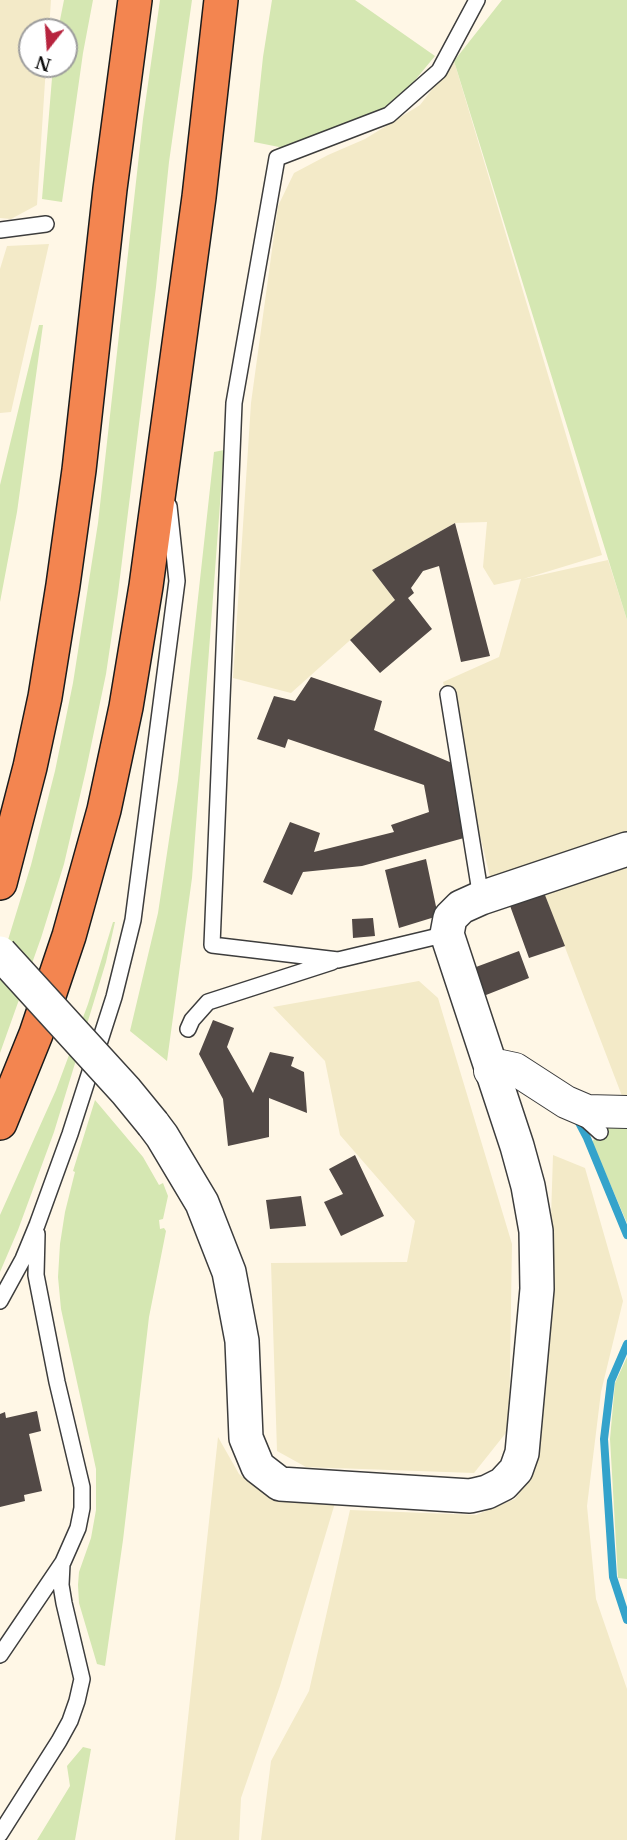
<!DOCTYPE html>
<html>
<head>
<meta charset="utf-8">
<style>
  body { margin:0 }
  #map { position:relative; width:627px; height:1840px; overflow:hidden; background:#fff7e6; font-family:"Libre Baskerville",serif }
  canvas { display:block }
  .north { position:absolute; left:18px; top:18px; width:60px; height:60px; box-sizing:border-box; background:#fff; border:2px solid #9d9d9d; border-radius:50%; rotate:197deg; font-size:16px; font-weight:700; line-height:24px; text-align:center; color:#0a0a0a }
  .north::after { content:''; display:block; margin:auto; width:21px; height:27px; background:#b7243e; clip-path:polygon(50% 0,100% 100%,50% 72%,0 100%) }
</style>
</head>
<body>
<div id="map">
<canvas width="627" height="1840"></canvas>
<div class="north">N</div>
</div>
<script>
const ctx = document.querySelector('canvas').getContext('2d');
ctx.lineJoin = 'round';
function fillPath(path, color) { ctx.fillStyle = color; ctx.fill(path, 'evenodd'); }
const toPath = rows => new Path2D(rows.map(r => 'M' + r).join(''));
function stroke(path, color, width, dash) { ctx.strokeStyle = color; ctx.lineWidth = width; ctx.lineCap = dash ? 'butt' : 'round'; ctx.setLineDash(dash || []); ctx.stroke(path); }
fillPath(toPath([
  [0,0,51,0,49,30,30,30,30,66,46,66,37,205,11,219,0,218],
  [454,61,602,555,523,579,608,560,627,620,627,842,492,885,443,682,499,657,521,579,494,585,483,567,487,522,455,523,372,570,395,600,291,693,233,678,251,403,278,206,294,173,328,155,365,139,420,105],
  [49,244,11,412,0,413,0,269,7,246],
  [627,863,627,1109,543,890],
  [419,981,438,998,512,1244,509,1429,474,1473,306,1467,277,1451,271,1263,407,1262,415,1221,340,1135,325,1061,273,1007],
  [553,1155,585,1168,623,1301,601,1392,587,1506,596,1599,627,1689,627,1840,261,1840,271,1761,309,1691,350,1510,476,1515,515,1499,535,1470,539,1445,549,1280],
  [218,1437,239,1474,265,1494,295,1502,335,1503,280,1686,241,1798,239,1840,175,1840]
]), '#f3eac8');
fillPath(toPath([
  [64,0,93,0,83,53,62,202,42,199,53,66,66,66,66,30,58,30],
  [160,0,192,0,169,162,156,287,118,593,106,674,86,770,64,864,41,938,0,1053,0,966,31,865,55,771,73,683,98,523,143,119],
  [272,0,355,0,435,56,392,108,289,149,254,142,263,57],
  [502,0,627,0,627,620,454,61],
  [39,325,43,325,17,512,0,602,0,485],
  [224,450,192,878,167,1061,130,1031,158,913,178,780,214,452],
  [113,922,115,922,106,962,54,1132,18,1230,0,1272,0,1215,56,1090,88,1004],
  [95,1100,143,1157,159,1185,163,1183,168,1196,163,1219,159,1220,160,1229,164,1228,166,1231,149,1317,123,1540,105,1666,97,1664,79,1603,78,1585,79,1572,91,1538,96,1510,96,1469,61,1309,58,1277,60,1244,65,1212,75,1172,73,1171],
  [608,1121,627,1121,627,1223,592,1142],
  [627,1357,627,1579,618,1578,610,1439,615,1383],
  [83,1747,91,1749,75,1840,37,1840,70,1786,67,1766]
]), '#d5e7b2');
stroke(toPath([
  [576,1117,587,1138,627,1235],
  [627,1344,611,1381,604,1439,613,1577,627,1620]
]), '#34a3cb', 8);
fillPath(toPath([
  [455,523,490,656,461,662,439,566,423,571,411,588,414,593,408,598,432,629,380,673,350,640,395,600,372,570],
  [311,677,382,701,374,730,452,763,464,838,362,866,303,872,292,895,263,882,290,822,320,833,314,852,394,832,391,825,429,812,424,785,288,739,285,748,257,739,274,696,295,701],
  [426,859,438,916,399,928,385,870],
  [543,890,565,946,529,958,509,903],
  [373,918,375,936,353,938,352,919],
  [519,951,529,978,481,997,476,967],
  [213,1020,234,1028,227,1047,253,1093,270,1052,294,1057,291,1066,304,1072,307,1113,269,1098,269,1137,228,1146,223,1099,199,1054],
  [355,1155,384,1216,341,1236,324,1202,343,1194,329,1169],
  [301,1196,306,1226,270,1229,266,1200],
  [37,1411,41,1431,29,1434,42,1491,24,1495,25,1501,0,1507,0,1414,5,1412,6,1418]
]), '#524946');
const service = toPath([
  [0,230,46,224],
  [448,694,481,898],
  [447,934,338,960,212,945,234,403,277,158,389,115,439,71,477,0],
  [188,1029,192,1020,208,1002,332,962],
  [580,1114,600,1132],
  [0,1301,23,1259,37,1225,70,1134,114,997,133,920,177,581,169,506],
  [0,1655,63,1562,78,1528,82,1508,82,1487,57,1382,36,1275,37,1234],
  [0,1834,59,1741,70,1721,77,1701,82,1679,64,1603,61,1585,62,1564]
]);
const minor = toPath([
  [490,1071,501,1066,515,1069,566,1102,587,1111,627,1112]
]);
const tertiary = toPath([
  [153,1124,162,1136,202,1203,229,1272,242,1341,246,1438,258,1467,280,1484,470,1496,487,1492,503,1484,516,1470,522,1453,537,1289,536,1231,528,1186,517,1146,447,934,450,918,461,907,481,898,627,849]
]);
const motorway = toPath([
  [0,883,30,767,45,697,63,585,79,470,110,189,135,0],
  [0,1123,36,1034,69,936,104,810,126,707,146,586,199,197,221,0]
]);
stroke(service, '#3d3d3d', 18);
stroke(minor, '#3d3d3d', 34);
stroke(tertiary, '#3d3d3d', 36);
stroke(motorway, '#1b1b1b', 36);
stroke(service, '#fff', 15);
stroke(minor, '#fff', 32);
stroke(tertiary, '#fff', 33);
stroke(motorway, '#f38550', 33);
const tertiaryBridge = toPath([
  [0,953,126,1091,153,1124]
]);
stroke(tertiaryBridge, '#3d3d3d', 36, []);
stroke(tertiaryBridge, '#fff', 33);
</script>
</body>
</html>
